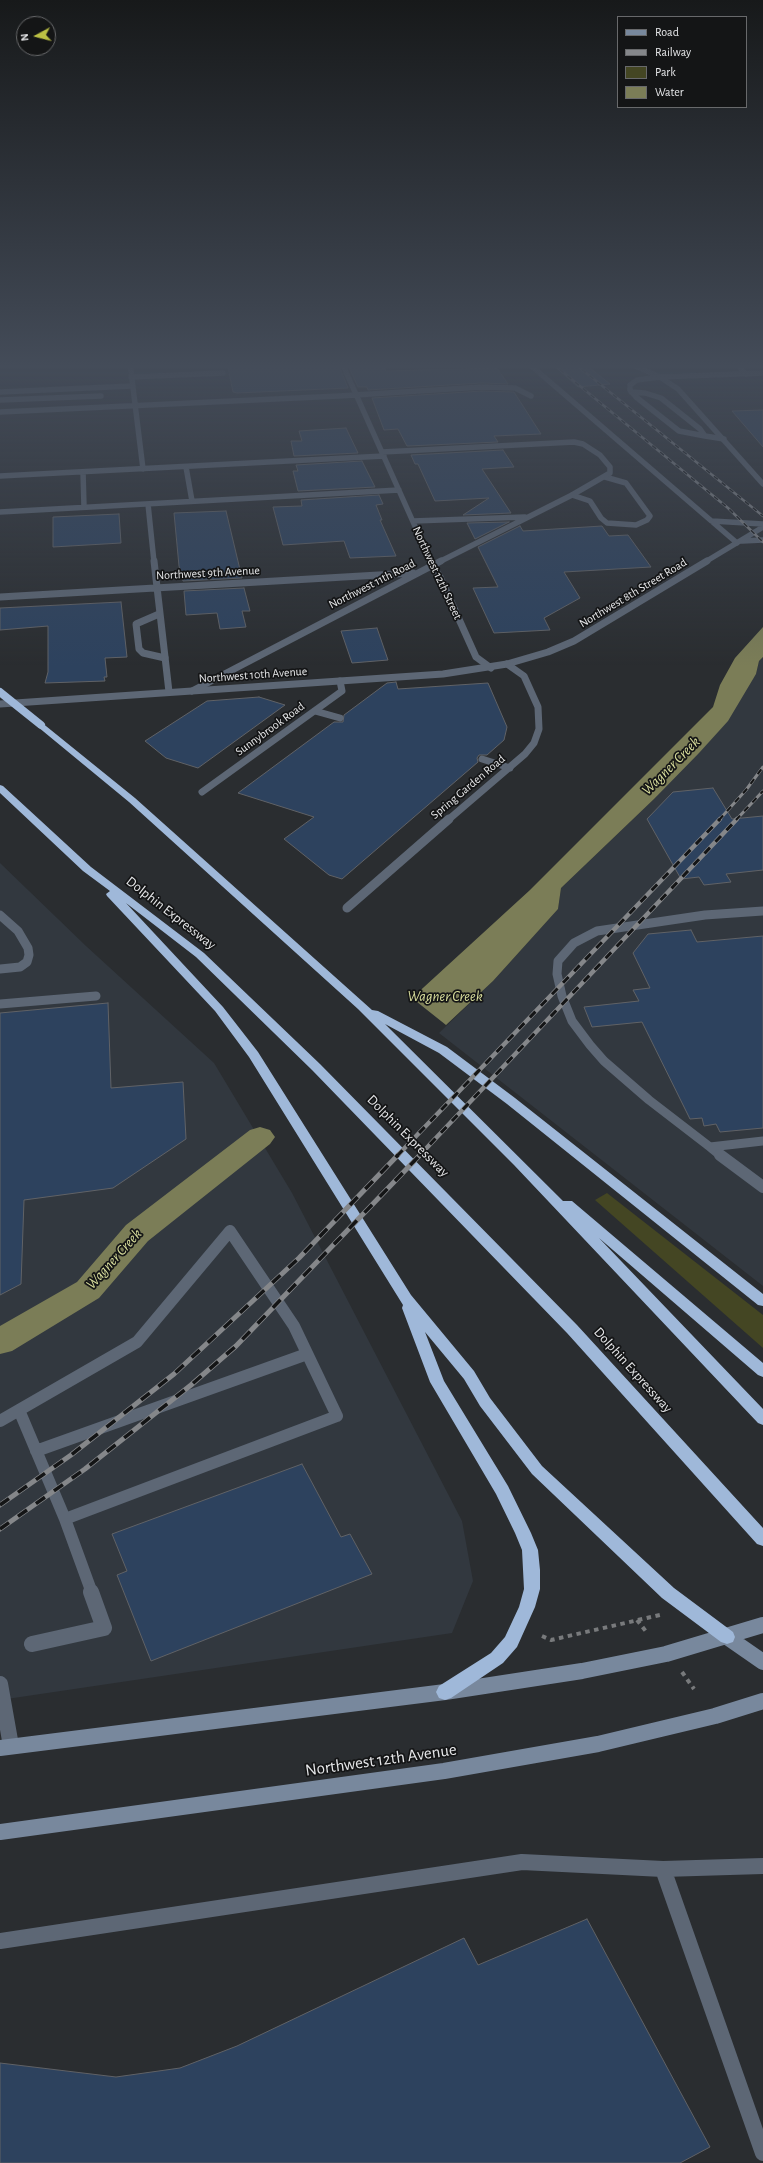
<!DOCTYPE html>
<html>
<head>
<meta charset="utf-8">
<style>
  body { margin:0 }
  #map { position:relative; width:763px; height:2163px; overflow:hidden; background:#2a2d30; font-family:"Alegreya Sans",sans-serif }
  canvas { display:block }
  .legend { position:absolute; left:617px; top:16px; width:130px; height:92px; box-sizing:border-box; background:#141516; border:1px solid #68696b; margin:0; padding:5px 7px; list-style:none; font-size:12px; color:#e7e8ea }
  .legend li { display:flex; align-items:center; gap:8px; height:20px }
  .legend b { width:20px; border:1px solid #68696b }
  .north { position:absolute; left:16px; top:16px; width:40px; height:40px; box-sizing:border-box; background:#141516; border:1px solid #68696b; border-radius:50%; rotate:263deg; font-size:11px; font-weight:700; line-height:16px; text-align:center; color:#e7e8ea }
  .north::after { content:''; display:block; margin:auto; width:14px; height:18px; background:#bbc044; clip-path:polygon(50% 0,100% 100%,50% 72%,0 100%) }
</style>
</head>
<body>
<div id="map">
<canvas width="763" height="2163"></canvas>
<ul class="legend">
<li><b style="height:5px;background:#78889d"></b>Road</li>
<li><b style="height:5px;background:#85878a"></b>Railway</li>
<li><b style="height:11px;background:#444623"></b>Park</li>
<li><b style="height:11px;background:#7b7d57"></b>Water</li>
</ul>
<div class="north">N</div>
</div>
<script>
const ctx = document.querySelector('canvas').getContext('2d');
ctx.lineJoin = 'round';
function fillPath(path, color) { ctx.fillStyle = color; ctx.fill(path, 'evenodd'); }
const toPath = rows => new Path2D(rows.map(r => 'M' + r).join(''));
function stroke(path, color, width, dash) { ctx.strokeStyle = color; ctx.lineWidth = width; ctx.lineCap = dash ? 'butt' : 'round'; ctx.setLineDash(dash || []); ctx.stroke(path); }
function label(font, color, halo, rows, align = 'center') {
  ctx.font = font + ' "Alegreya Sans",sans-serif'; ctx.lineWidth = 3.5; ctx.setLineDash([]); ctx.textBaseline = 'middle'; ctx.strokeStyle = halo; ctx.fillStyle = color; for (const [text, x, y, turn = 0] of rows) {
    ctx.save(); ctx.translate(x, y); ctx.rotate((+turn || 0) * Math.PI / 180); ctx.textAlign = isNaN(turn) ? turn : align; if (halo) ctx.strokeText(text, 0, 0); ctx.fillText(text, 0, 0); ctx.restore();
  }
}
fillPath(toPath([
  [763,657,763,1286,439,1033,493,981,558,909,561,888,654,799,756,674,759,661],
  [0,863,86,946,214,1063,292,1193,462,1521,473,1581,452,1633,0,1700]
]), '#32383f');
fillPath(toPath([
  [607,1193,763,1315,763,1348,595,1200]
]), '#444623');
fillPath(toPath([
  [763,627,763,657,759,661,756,674,728,721,699,753,654,799,561,888,558,909,493,981,446,1025,412,998,530,890,713,707,720,685,735,658]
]), '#7b7d57');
fillPath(toPath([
  [260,1127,270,1130,275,1137,270,1144,148,1241,99,1298,12,1351,0,1354,0,1326,77,1282,126,1225,250,1130,260,1127]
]), '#7b7d57');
const building = toPath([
  [227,363,338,363,348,388,237,393,233,392,227,363],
  [347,363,353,363,353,366,383,365,386,371,497,368,508,384,482,383,368,390,367,387,358,387,347,363],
  [551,363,584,363,610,384,578,387,551,363],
  [482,391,514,392,541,434,494,436,498,442,407,446,398,429,384,430,372,398,482,391],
  [763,410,763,447,732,411,763,410],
  [346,428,358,453,294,456,291,441,302,441,299,431,346,428],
  [503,450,514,467,482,469,511,513,463,515,489,498,435,501,418,464,415,464,411,455,503,450],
  [362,461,375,487,298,491,293,471,298,471,296,465,362,461],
  [379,495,383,504,376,505,382,520,380,520,396,556,350,558,344,541,283,545,273,507,302,506,301,500,379,495],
  [226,511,242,578,183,581,179,566,174,513,226,511],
  [119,514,121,543,53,547,53,517,119,514],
  [509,522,475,539,467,523,509,522],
  [520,526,523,531,602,526,609,536,628,535,651,567,564,572,580,598,544,618,550,630,494,633,473,588,498,587,478,547,520,526],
  [244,588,250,611,242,611,246,627,220,629,217,613,186,615,184,591,244,588],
  [121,602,127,657,105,658,107,677,104,677,105,681,45,683,48,672,48,626,0,630,0,608,121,602],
  [377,628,388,660,352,663,341,631,377,628],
  [396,682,398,689,488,683,507,727,504,740,487,755,479,755,477,758,478,762,342,879,329,875,284,839,314,817,238,793,334,722,343,722,344,715,387,683,396,682],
  [259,697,285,705,198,768,166,758,145,741,207,701,259,697],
  [713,788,732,819,763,816,763,870,726,874,731,882,704,885,699,877,681,879,647,819,673,792,713,788],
  [691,930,697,942,763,936,763,1128,720,1132,716,1124,704,1126,702,1118,690,1119,642,1022,592,1027,584,1007,639,1001,633,990,650,988,633,953,648,934,691,930],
  [108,1003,111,1088,183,1082,186,1139,113,1188,24,1200,21,1284,0,1295,0,1013,108,1003],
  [302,1464,341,1537,350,1534,372,1574,151,1661,117,1575,127,1571,112,1534,302,1464],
  [587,1919,710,2147,680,2163,0,2163,0,2063,116,2077,180,2068,237,2046,464,1938,478,1965,587,1919]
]);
fillPath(building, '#2d425e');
stroke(building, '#606266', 1);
stroke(toPath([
  [637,1620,648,1634],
  [542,1636,551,1640,660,1615],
  [682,1672,694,1689]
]), '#787a7c', 4, [4.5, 4.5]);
stroke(toPath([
  [735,363,746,374],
  [131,377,223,373],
  [660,377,637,380,630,385,630,390,636,397,679,431,705,436],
  [0,392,132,386],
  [631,392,645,393,661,398,700,429,705,436,724,439],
  [0,400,101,396],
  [572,495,590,501,601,518,607,523,636,525,647,520,650,516,626,483,605,477]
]), '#5d6775', 5.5);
stroke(toPath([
  [159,614,136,624,139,649,143,653,165,658],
  [315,711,340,718],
  [482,759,510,768]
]), '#5d6775', 7);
stroke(toPath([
  [0,915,18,931,28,948,29,955,27,962,20,967,0,969],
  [0,1004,96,996],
  [710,1147,649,1100,604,1061,590,1045,572,1021,562,996,557,974,558,961,574,943,597,931,705,915,763,911],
  [721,1156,710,1147,763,1141]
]), '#5d6775', 9);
stroke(toPath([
  [720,1155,763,1187],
  [19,1410,65,1519],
  [0,1421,137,1342,230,1231,294,1326,337,1416,65,1519,92,1593],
  [36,1451,307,1354]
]), '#5d6775', 12);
stroke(toPath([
  [32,1644,104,1628,91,1592],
  [0,1684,11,1746],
  [663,1869,763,1866],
  [0,1941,522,1862,663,1869,763,2153]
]), '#5d6775', 16);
stroke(toPath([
  [130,363,143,469],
  [342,363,431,562],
  [660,377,763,373],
  [0,412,339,396,482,387,515,388,531,396],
  [382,452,574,442,583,444,600,455,610,467,610,473,572,495,439,562],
  [186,467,192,501],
  [83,472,84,507],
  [0,476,384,456],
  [148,504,154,562],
  [0,512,399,490],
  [413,521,525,517]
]), '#5d6775', 5.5);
stroke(toPath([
  [154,561,169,692],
  [430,561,440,577,476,657,491,668],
  [0,597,413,573],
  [192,691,441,561],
  [202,792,342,691,340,681],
  [448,820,525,754,534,743,539,729,538,707,524,676,507,664]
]), '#5d6775', 7);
stroke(toPath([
  [347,908,449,819]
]), '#5d6775', 9);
stroke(toPath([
  [528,363,737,543],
  [629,363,660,377,678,389,763,484],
  [712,521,763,524],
  [742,541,763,540],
  [705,562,763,527]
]), '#5d6775', 5.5);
stroke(toPath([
  [0,704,443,674,507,664,548,652,574,641,707,561]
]), '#5d6775', 7);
stroke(toPath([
  [727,1637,763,1662],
  [0,1748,445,1692,582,1671,666,1654,763,1625],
  [0,1832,444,1771,598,1744,715,1716,763,1701]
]), '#78889d', 16);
fillPath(toPath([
  [41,722,135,798,372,1010,378,1011,447,1047,515,1098,763,1294,763,1306,758,1305,507,1104,439,1053,385,1024,563,1201,572,1201,763,1363,763,1377,758,1375,599,1238,763,1409,763,1425,758,1423,514,1165,358,1009,129,802,38,727,38,723,41,722],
  [0,785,3,786,91,867,204,953,320,1064,577,1325,763,1528,763,1546,757,1544,567,1333,312,1070,196,957,126,903,223,1007,258,1052,411,1295,474,1371,490,1398,542,1466,674,1588,733,1632,735,1637,733,1642,727,1644,721,1642,662,1598,532,1474,480,1406,464,1379,425,1332,444,1381,508,1486,531,1533,538,1550,540,1570,540,1589,535,1607,517,1647,503,1663,451,1698,445,1700,439,1698,436,1692,439,1686,491,1653,505,1637,519,1607,524,1589,522,1550,515,1533,496,1494,430,1382,402,1308,403,1305,249,1057,215,1011,107,896,106,894,110,891,83,871,0,793,0,785]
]), '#9fb8d9');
const railFar3 = toPath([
  [552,363,728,508,763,542],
  [574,363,763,516]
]);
const railFar2 = toPath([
  [719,820,746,790,763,767],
  [736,820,763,791]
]);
const railFar1 = toPath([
  [397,1156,720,819],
  [419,1156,737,819]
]);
const rail = toPath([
  [0,1505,71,1455,174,1374,299,1258,398,1155],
  [0,1529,85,1469,191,1385,236,1346,420,1155]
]);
stroke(railFar3, '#85878a', 2.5);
stroke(railFar2, '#85878a', 3);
stroke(railFar1, '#85878a', 4.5);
stroke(rail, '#85878a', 5);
stroke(railFar3, '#141516', 1.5, [5]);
stroke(railFar2, '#141516', 2, [6]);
stroke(railFar1, '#141516', 3, [8]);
stroke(rail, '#141516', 3.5, [11]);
stroke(toPath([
  [0,692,41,725]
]), '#9fb8d9', 8);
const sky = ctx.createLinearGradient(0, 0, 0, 666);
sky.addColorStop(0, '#17191a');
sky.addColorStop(0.55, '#444c59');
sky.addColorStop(1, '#444c5900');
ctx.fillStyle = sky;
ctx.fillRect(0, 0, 763, 666);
label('12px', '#e7e8ea', '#141516', [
  ["Northwest 9th Avenue",208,573,-3],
  ["Northwest 12th Street",437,573,65],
  ["Northwest 11th Road",372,584,-27],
  ["Northwest 8th Street Road",633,593,-31],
  ["Northwest 10th Avenue",253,675,-4],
  ["Sunnybrook Road",270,729,-36],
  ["Spring Garden Road",468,787,-40]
]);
label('14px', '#e7e8ea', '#141516', [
  ["Dolphin Expressway",171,913,38],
  ["Dolphin Expressway",408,1136,45],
  ["Dolphin Expressway",633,1370,48]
]);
label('italic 15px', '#dadf9d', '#141516', [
  ["Wagner Creek",671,766,-45],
  ["Wagner Creek",445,996],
  ["Wagner Creek",114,1259,-48]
]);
label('17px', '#e7e8ea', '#141516', [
  ["Northwest 12th Avenue",381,1760,-8]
]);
</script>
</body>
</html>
